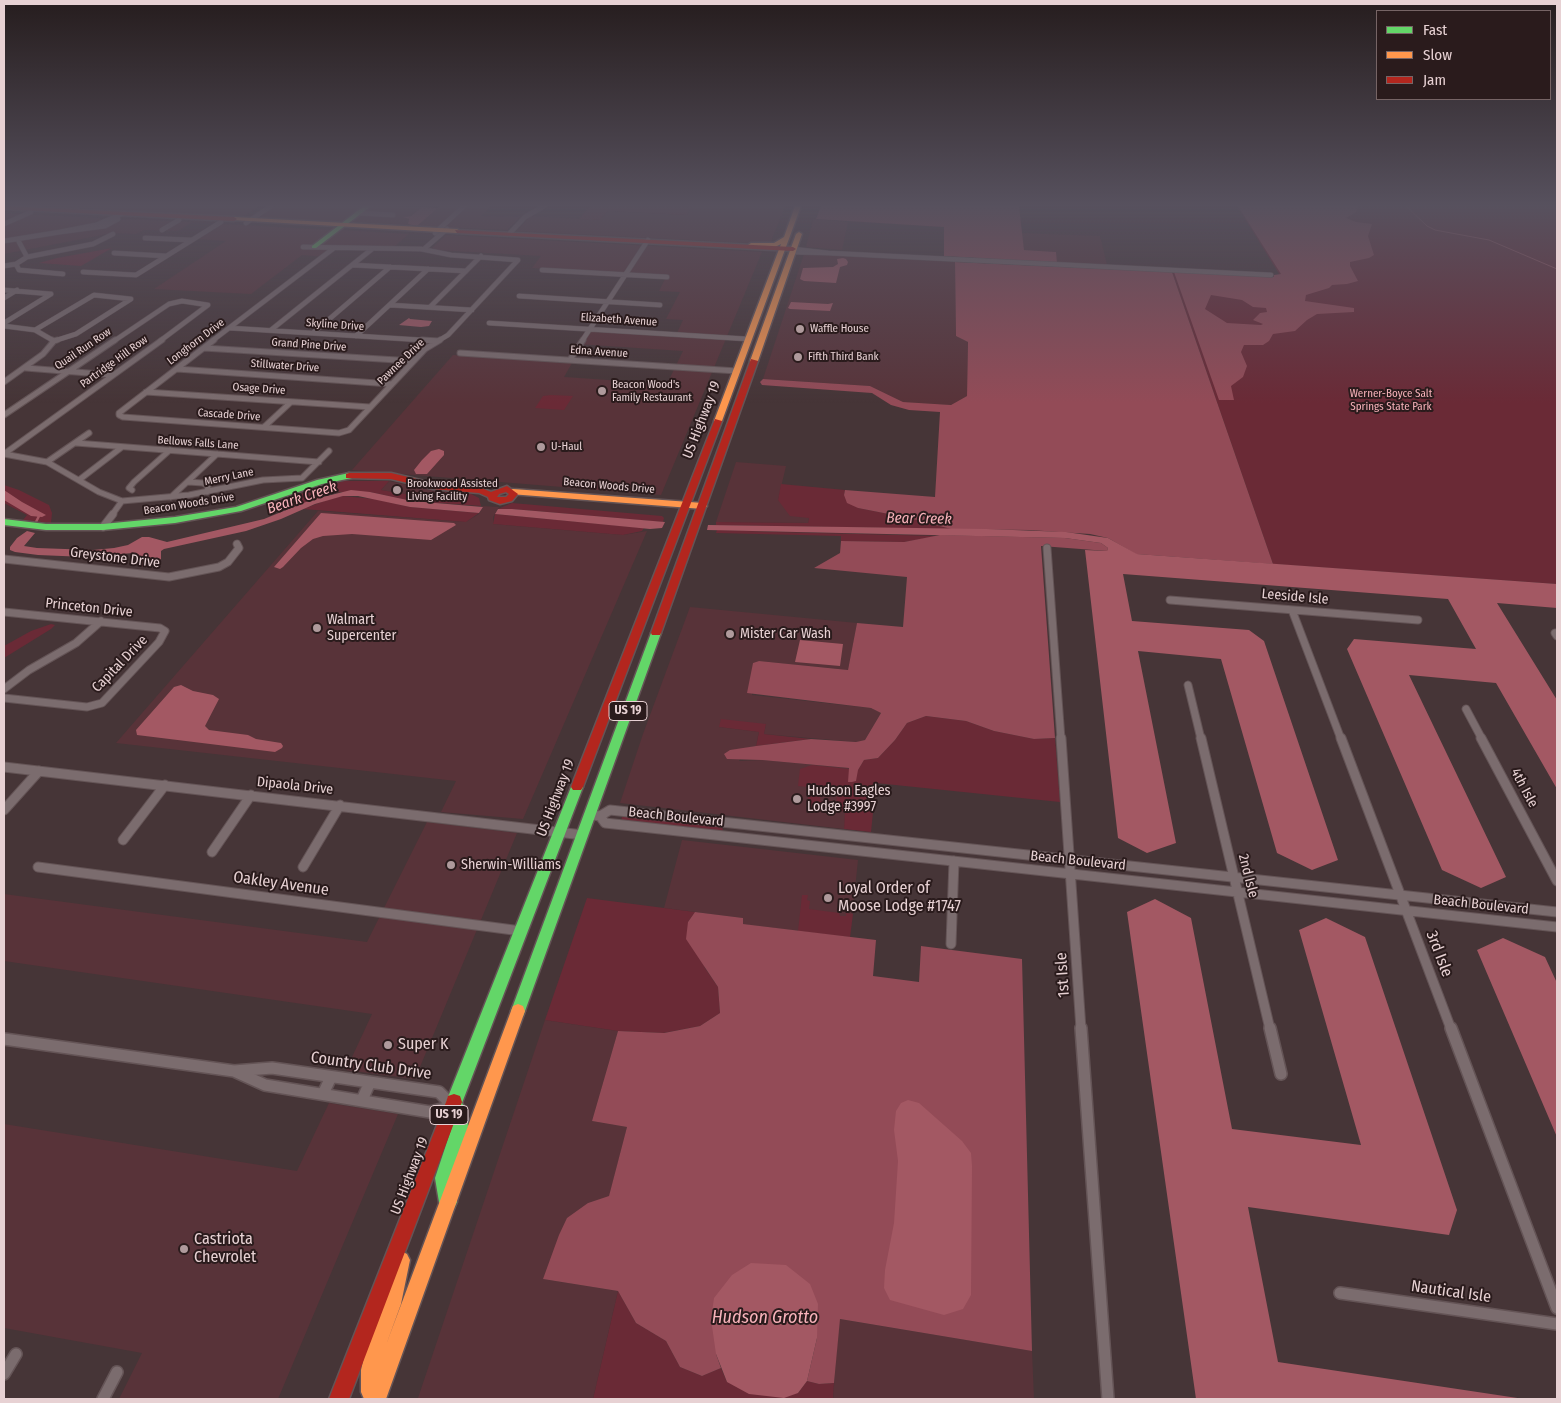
<!DOCTYPE html>
<html>
<head>
<meta charset="utf-8">
<style>
  body { margin:0 }
  #map { position:relative; width:1561px; height:1403px; overflow:hidden; background:#463537; font-family:"Fira Sans Condensed",sans-serif }
  canvas { display:block }
  .frame { position:absolute; inset:0; border:5px solid #e7d1d3; pointer-events:none }
  .legend { position:absolute; left:1376px; top:10px; width:175px; height:90px; box-sizing:border-box; background:#2a1b1c; border:1px solid #766465; margin:0; padding:6px 9px; list-style:none; font-size:15px; color:#e7d1d3 }
  .legend li { display:flex; align-items:center; gap:10px; height:25px }
  .legend b { width:25px; border:1px solid #766465 }
</style>
</head>
<body>
<div id="map">
<canvas width="1561" height="1403"></canvas>
<div class="frame"></div>
<ul class="legend">
<li><b style="height:6px;background:#63d668"></b>Fast</li>
<li><b style="height:6px;background:#ff974d"></b>Slow</li>
<li><b style="height:6px;background:#b3261e"></b>Jam</li>
</ul>
</div>
<script>
const ctx = document.querySelector('canvas').getContext('2d');
ctx.lineJoin = 'round';
function fillPath(path, color) { ctx.fillStyle = color; ctx.fill(path, 'evenodd'); }
const toPath = rows => new Path2D(rows.map(r => 'M' + r).join(''));
function stroke(path, color, width, dash) { ctx.strokeStyle = color; ctx.lineWidth = width; ctx.lineCap = dash ? 'butt' : 'round'; ctx.setLineDash(dash || []); ctx.stroke(path); }
function label(font, color, halo, rows, align = 'center') {
  ctx.font = font + ' "Fira Sans Condensed",sans-serif'; ctx.lineWidth = 4; ctx.setLineDash([]); ctx.textBaseline = 'middle'; ctx.strokeStyle = halo; ctx.fillStyle = color; for (const [text, x, y, turn = 0] of rows) {
    ctx.save(); ctx.translate(x, y); ctx.rotate((+turn || 0) * Math.PI / 180); ctx.textAlign = isNaN(turn) ? turn : align; if (halo) ctx.strokeText(text, 0, 0); ctx.fillText(text, 0, 0); ctx.restore();
  }
}
fillPath(toPath([
  [41,206,259,206,243,217],
  [275,206,363,206,340,222,258,218],
  [371,206,396,206,422,207,410,216,405,216,409,219,408,224,413,225,352,222],
  [440,206,491,206,481,216,520,217,507,230,417,226],
  [692,206,785,206,770,244,517,231,530,216,600,220,608,211,687,215],
  [4,213,100,218,101,220,89,225,4,239],
  [126,219,192,222,178,231,144,230,136,234,113,233,4,254,4,243],
  [816,219,848,222,842,250,806,247,813,220],
  [223,224,331,230,308,247,337,249,325,257,302,255,251,294,154,289,226,241,198,239],
  [342,230,409,234,395,246,362,247,322,245],
  [1021,233,1100,236,1107,265,1057,263,1055,252,1024,250],
  [446,235,762,252,661,495,352,470,453,355,572,363,564,377,667,384,683,351,576,344,588,327,677,333,683,320,666,319,680,292,659,291,667,275,532,268,541,256,436,250,432,248],
  [804,254,955,262,956,336,968,342,967,396,951,405,903,402,870,386,763,379],
  [736,462,786,466,778,500,809,518,808,523,716,522],
  [389,481,417,487,442,492,435,499,381,490],
  [481,506,499,507,493,517,493,524,623,535,647,531,523,819,441,812,456,781,116,743,318,511,466,522,479,514,483,507],
  [690,607,857,623,848,670,759,661,753,663,752,695,871,708,881,713,865,740,856,742,764,734,766,724,719,727,759,732,756,746,746,748,739,761,762,760,849,768,844,829,620,803,643,734],
  [427,822,517,833,415,1079,346,1070,372,1014,4,961,4,894,367,942],
  [682,840,858,860,850,937,742,924,743,918,664,908],
  [545,1020,618,1031,592,1121,627,1127,609,1197,588,1203,543,1279,618,1291,593,1399,427,1399,418,1398],
  [329,1103,398,1114,278,1399,119,1399,142,1353,4,1328,4,1124,297,1171],
  [839,1319,1032,1351,1034,1399,833,1399]
]), '#583339');
fillPath(toPath([
  [590,206,692,206,687,215,608,211,600,220,579,219],
  [1237,206,1557,206,1557,584,1273,564,1172,272,1281,277],
  [112,248,81,266,39,263,57,258],
  [551,395,573,396,564,410,535,408,543,396],
  [344,481,389,481,381,490,435,499,442,492,471,494,479,498,481,506,412,501,370,492,341,492,333,493,294,508,270,506,306,492],
  [781,484,845,490,844,495,858,508,909,518,951,529,716,525,716,522,808,523,809,518,790,516,778,500],
  [4,485,19,490,49,505,52,513,51,523,23,520,27,515,4,503],
  [343,496,375,499,410,507,479,513,466,522,303,509,327,500],
  [512,503,662,516,664,518,663,522,512,509,498,509],
  [495,514,644,528,642,531,623,535,493,524],
  [717,530,777,532,940,536,904,542,841,541,841,536,716,533],
  [51,624,55,625,51,629,4,658,4,646,31,631],
  [926,716,966,721,994,731,1034,739,1055,738,1060,802,876,783,871,832,844,829,845,811,807,807,809,787,798,786,800,769,812,765,858,770,864,760,878,758,895,740,907,723],
  [822,787,838,788,836,803,820,801],
  [721,719,766,724,764,734,811,739,756,746,759,732,719,727],
  [623,813,721,825,723,830,721,832,621,821],
  [802,895,808,895,807,900,810,901,809,909,839,913,840,916,846,916,846,913,853,914,850,937,798,931],
  [587,898,695,912,688,922,705,968,718,987,720,1013,700,1026,663,1033,618,1031,545,1020],
  [618,1291,636,1323,666,1341,680,1367,702,1376,721,1368,727,1382,798,1393,807,1381,819,1384,834,1383,833,1399,593,1399]
]), '#6a2a36');
fillPath(toPath([
  [821,206,1019,206,1024,250,1056,252,1057,263,944,256,944,227,816,219],
  [1238,206,1358,206,1356,212,1346,218,1356,222,1372,224,1368,236,1374,255,1369,258,1350,262,1350,266,1358,281,1347,284,1332,285,1329,288,1306,295,1305,301,1354,308,1354,312,1317,314,1307,320,1295,331,1273,334,1269,341,1263,345,1244,345,1241,352,1247,366,1243,377,1231,386,1234,400,1219,400,1174,272,1274,277,1274,275,1281,274],
  [1211,295,1242,300,1253,307,1266,308,1267,312,1260,313,1253,320,1263,324,1261,325,1227,323,1205,309],
  [422,207,438,208,417,226,408,224,409,219,403,217,411,216],
  [955,262,1172,272,1273,564,1136,554,1108,538,1090,534,1029,530,951,529,909,518,858,508,847,503,844,495,845,490,935,497,940,412,909,410,891,405,872,393,762,385,760,382,763,379,870,386,903,402,951,405,967,396,968,342,956,336],
  [940,535,1065,538,1101,543,1108,548,1107,551,1041,546,1055,738,1034,739,994,731,966,721,926,716,907,723,895,740,878,758,864,760,858,770,856,781,852,782,848,782,849,768,762,760,727,759,724,754,730,750,756,746,811,739,856,742,865,740,881,713,871,708,747,693,753,663,759,661,848,670,857,623,903,627,907,577,814,568,840,553,841,541,904,542],
  [695,912,743,918,743,924,876,940,873,976,919,982,921,946,1022,959,1032,1351,840,1319,834,1383,819,1384,807,1381,817,1338,716,1354,721,1368,702,1376,680,1367,666,1341,636,1323,618,1291,543,1279,559,1235,567,1218,588,1203,609,1196,627,1127,592,1121,618,1031,664,1033,700,1026,720,1013,718,987,686,939,688,922]
]), '#934b57');
fillPath(toPath([
  [843,258,846,259,848,262,847,265,840,267,836,283,804,281,800,279,803,268,833,267,838,264,837,259],
  [791,302,828,304,833,303,830,311,790,309,788,308],
  [409,318,410,319,432,321,429,326,421,327,399,325],
  [439,449,444,451,444,455,427,474,416,474,414,470,422,460,431,451],
  [4,490,22,502,46,515,42,517,31,516,4,500],
  [351,490,370,492,412,501,483,507,479,513,444,510,410,507,358,496,343,496,315,504,281,519,246,531,164,549,161,551,161,559,151,567,143,567,133,553,86,557,38,555,15,552,10,550,10,547,17,538,27,531,35,533,24,546,37,548,93,550,114,548,128,545,142,537,149,537,167,542,264,519,311,500],
  [498,509,512,509,665,522,662,528,650,529,495,514],
  [321,513,454,523,456,525,431,540,352,534,323,536,313,539,301,548,283,567,280,569,274,567],
  [708,525,987,529,1066,532,1108,538,1137,554,1557,584,1557,608,1497,603,1557,700,1557,789,1496,683,1409,675,1506,877,1481,888,1442,870,1347,649,1354,639,1476,649,1448,599,1123,574,1132,621,1249,630,1264,641,1338,860,1312,870,1277,853,1221,659,1138,651,1176,843,1147,853,1118,838,1085,550,1107,551,1108,548,1101,543,1065,538,707,530],
  [800,640,843,644,840,666,795,662],
  [181,685,193,691,213,695,219,699,205,726,209,730,248,735,256,739,281,743,283,746,282,748,275,752,137,735,136,730,174,687],
  [1155,899,1191,918,1232,1129,1361,1145,1299,930,1326,918,1365,937,1457,1210,1449,1235,1248,1207,1278,1362,1524,1399,1196,1399,1127,912],
  [1503,938,1545,957,1557,983,1557,1137,1477,950],
  [908,1100,919,1103,962,1141,971,1153,972,1166,971,1295,963,1309,944,1315,890,1300,884,1288,885,1270,894,1223,898,1161,894,1130,896,1111,901,1103],
  [751,1263,786,1265,810,1284,818,1304,817,1338,807,1381,798,1393,784,1398,749,1394,727,1382,716,1354,711,1319,714,1298,732,1275]
]), '#a35863');
stroke(toPath([
  [1406,206,1427,226,1435,230,1489,240,1557,269]
]), '#a35863', 1);
stroke(toPath([
  [36,522,39,516,37,515]
]), '#a35863', 2.5);
const streetFar4 = toPath([
  [358,213,393,215],
  [117,217,118,219,105,226,60,232,96,225,124,213],
  [246,223,271,206],
  [4,224,31,212],
  [162,230,179,220],
  [435,233,464,206],
  [510,233,525,217,544,206],
  [145,238,191,240],
  [4,241,60,232],
  [19,242,27,257,16,264,19,270,63,274],
  [303,247,421,249,451,255,518,260,448,335,438,341],
  [424,249,447,229],
  [792,252,828,253,793,249],
  [114,253,166,256],
  [828,253,1271,275],
  [27,257,93,244,113,234],
  [352,265,466,271],
  [4,266,16,264],
  [542,270,667,277],
  [83,272,136,275,221,222],
  [4,290,51,294],
  [519,296,660,305],
  [4,298,17,290],
  [390,305,472,310],
  [430,307,481,256],
  [4,323,51,294],
  [489,323,748,339],
  [4,326,35,330,54,341],
  [230,328,438,341],
  [35,330,94,295,131,299,76,334,54,341],
  [271,330,372,249],
  [313,333,390,267],
  [356,336,428,269],
  [114,341,169,304,182,301,208,305,160,341],
  [212,341,334,248],
  [582,341,648,240]
]);
const streetFar3 = toPath([
  [214,340,119,413,119,415,123,417,339,433,349,430,425,349,440,340],
  [422,340,438,341],
  [54,341,57,340],
  [204,348,413,361],
  [460,353,737,371],
  [570,360,583,340],
  [26,368,113,375],
  [177,369,391,384],
  [4,382,43,354,54,341,52,340],
  [146,392,370,407],
  [4,415,115,340],
  [264,427,291,402],
  [76,443,319,462],
  [4,454,162,340],
  [4,454,47,462,99,492,122,501,189,495,263,480,302,478,329,451],
  [47,462,89,433],
  [79,480,122,447],
  [188,482,203,483,208,486,207,492],
  [132,490,129,488,134,482,170,450],
  [171,497,217,454],
  [112,515,122,501]
]);
const streetFar2 = toPath([
  [103,527,113,514],
  [1047,548,1061,739],
  [4,559,169,577,219,567,228,562,239,548,237,544],
  [1170,600,1418,620],
  [1292,610,1341,739],
  [4,612,160,628,165,631,159,642,102,703,87,707,4,698],
  [1555,633,1557,636],
  [1188,685,1201,739],
  [4,689,29,670,76,643,101,621],
  [1466,709,1482,739]
]);
const streetFar1 = toPath([
  [1061,738,1081,1029],
  [1201,738,1270,1029],
  [1341,738,1451,1029],
  [1481,738,1557,881],
  [4,767,583,835],
  [4,810,39,771],
  [591,815,600,816,610,810,1557,912],
  [600,816,605,823,1557,927],
  [123,840,165,785],
  [212,852,251,795],
  [38,867,521,931],
  [303,867,340,805],
  [951,944,954,861]
]);
const street = toPath([
  [1081,1028,1108,1399],
  [1270,1028,1281,1074],
  [1451,1028,1557,1308],
  [4,1039,234,1071],
  [272,1068,439,1092,453,1106,430,1112,265,1085,234,1071,272,1068],
  [323,1094,331,1077],
  [362,1100,370,1082],
  [1340,1293,1557,1324],
  [4,1374,16,1354],
  [103,1399,117,1372]
]);
const fast = toPath([
  [364,206,371,206,316,248,312,248,312,246,364,206],
  [349,473,352,474,352,478,322,484,241,511,175,523,103,530,46,530,4,525,4,519,46,524,103,524,175,517,236,507,317,480,349,473],
  [656,630,661,633,525,1011,523,1016,518,1018,513,1016,511,1011,651,633,656,630],
  [577,782,581,784,583,787,462,1103,467,1111,468,1127,451,1178,457,1202,454,1208,448,1211,442,1208,439,1202,435,1178,452,1127,451,1115,445,1106,446,1102,571,787,573,784,577,782]
]);
const slow = toPath([
  [795,206,801,206,722,421,715,423,714,421,781,244,775,247,751,247,748,245,751,243,774,243,784,237,795,206],
  [234,217,457,229,460,231,457,233,232,220,234,217],
  [799,232,802,234,758,361,751,363,750,361,796,234,799,232],
  [513,489,703,503,707,506,703,509,510,494,510,490,513,489],
  [518,1004,523,1006,525,1011,386,1399,364,1399,361,1392,361,1370,365,1353,383,1304,392,1260,395,1254,401,1251,407,1254,410,1260,401,1304,386,1345,511,1011,513,1006,518,1004]
]);
const jam = toPath([
  [4,206,234,217,237,219,234,221,4,209,4,206],
  [455,230,793,247,796,249,793,251,457,233,455,230],
  [751,359,758,361,661,633,660,635,652,635,651,633,751,359],
  [715,419,722,421,583,787,581,790,573,790,571,787,715,419],
  [349,473,391,473,433,483,481,488,491,492,507,486,518,494,512,501,500,504,489,500,488,497,479,493,433,489,391,479,346,478,346,474,349,473],
  [506,492,509,494,506,497,497,497,499,494,506,492],
  [454,1094,460,1096,462,1102,349,1399,329,1399,446,1102,448,1096,454,1094]
]);
stroke(streetFar4, '#645456', 5.5);
stroke(streetFar3, '#645456', 7);
stroke(streetFar2, '#645456', 9);
stroke(streetFar1, '#645456', 11);
stroke(street, '#645456', 14);
stroke(fast, '#645456', 3);
stroke(slow, '#645456', 3);
stroke(jam, '#645456', 3);
stroke(streetFar4, '#7b6c6e', 4.5);
stroke(streetFar3, '#7b6c6e', 5);
stroke(streetFar2, '#7b6c6e', 7);
stroke(streetFar1, '#7b6c6e', 9);
stroke(street, '#7b6c6e', 11);
fillPath(fast, '#63d668');
fillPath(slow, '#ff974d');
fillPath(jam, '#b3261e');
const sky = ctx.createLinearGradient(0, 0, 0, 403);
sky.addColorStop(0, '#261d1e');
sky.addColorStop(0.51, '#57515e');
sky.addColorStop(1, '#57515e00');
ctx.fillStyle = sky;
ctx.fillRect(0, 0, 1561, 403);
for (const [x, y, r, color] of [
  [800,329,5,"#af9a9c"],
  [798,357,5,"#af9a9c"],
  [602,391,5,"#af9a9c"],
  [541,447,5,"#af9a9c"],
  [397,490,5,"#af9a9c"],
  [317,628,5,"#af9a9c"],
  [730,634,5,"#af9a9c"],
  [797,799,5,"#af9a9c"],
  [451,865,5,"#af9a9c"],
  [828,898,5,"#af9a9c"],
  [388,1045,5,"#af9a9c"],
  [184,1249,5,"#af9a9c"]
]) { const dot = new Path2D(); dot.arc(x, y, r, 0, 2 * Math.PI); ctx.fillStyle = color; ctx.fill(dot); stroke(dot, '#2a1b1c', 2); }
label('11px', '#e7d1d3', '#2a1b1c', [
  ["Elizabeth Avenue",619,320,4],
  ["Skyline Drive",335,325,4],
  ["Longhorn Drive",196,342,-37],
  ["Grand Pine Drive",309,345,4],
  ["Quail Run Row",83,349,-34],
  ["Edna Avenue",599,352,4],
  ["Partridge Hill Row",114,362,-36],
  ["Pawnee Drive",401,362,-44],
  ["Stillwater Drive",285,366,4],
  ["Osage Drive",259,389,4],
  ["Cascade Drive",229,415,4],
  ["Bellows Falls Lane",198,443,4],
  ["Merry Lane",229,477,-12],
  ["Beacon Woods Drive",609,486,5],
  ["Beacon Woods Drive",189,504,-9]
]);
label('11px', '#e7d1d3', '#2a1b1c', [
  ["Waffle House",810,329],
  ["Fifth Third Bank",808,357],
  ["Beacon Wood's",612,385],
  ["Family Restaurant",612,398],
  ["U-Haul",551,447],
  ["Brookwood Assisted",407,484],
  ["Living Facility",407,497]
], 'left');
label('11px', '#f6b1b9', '#2a1b1c', [
  ["Werner-Boyce Salt",1391,394],
  ["Springs State Park",1391,407]
]);
for (const [x, y, w] of [
  [628,711,38],
  [449,1115,38]
]) { const box = new Path2D(); box.roundRect(x - w / 2, y - 9.5, w, 19, 4); ctx.fillStyle = '#2a1b1c'; ctx.fill(box); stroke(box, '#e7d1d3', 1); }
label('bold 12px', '#e7d1d3', null, [
  ["US 19",628,711],
  ["US 19",449,1115]
]);
label('14px', '#e7d1d3', '#2a1b1c', [
  ["US Highway 19",702,420,-69],
  ["Greystone Drive",115,558,7],
  ["Leeside Isle",1295,597,5],
  ["Princeton Drive",89,608,6],
  ["Capital Drive",120,664,-46],
  ["Dipaola Drive",295,786,6],
  ["4th Isle",1524,788,62],
  ["US Highway 19",556,798,-69],
  ["Beach Boulevard",676,817,6],
  ["Beach Boulevard",1078,861,6],
  ["2nd Isle",1248,876,76],
  ["Beach Boulevard",1481,905,6],
  ["US Highway 19",410,1176,-69]
]);
label('14px', '#e7d1d3', '#2a1b1c', [
  ["Walmart",327,620],
  ["Supercenter",327,636],
  ["Mister Car Wash",740,634],
  ["Hudson Eagles",807,791],
  ["Lodge #3997",807,807],
  ["Sherwin-Williams",461,865]
], 'left');
label('italic 15px', '#f9b3bb', '#2a1b1c', [
  ["Beark Creek",302,498,-19],
  ["Bear Creek",919,519,1]
]);
label('16px', '#e7d1d3', '#2a1b1c', [
  ["Oakley Avenue",281,884,8],
  ["3rd Isle",1439,954,69],
  ["1st Isle",1063,975,-94],
  ["Country Club Drive",371,1066,8],
  ["Nautical Isle",1451,1292,8]
]);
label('16px', '#e7d1d3', '#2a1b1c', [
  ["Loyal Order of",838,889],
  ["Moose Lodge #1747",838,907],
  ["Super K",398,1045],
  ["Castriota",194,1240],
  ["Chevrolet",194,1258]
], 'left');
label('italic 18px', '#f9b3bb', '#2a1b1c', [
  ["Hudson Grotto",765,1318]
]);
</script>
</body>
</html>
